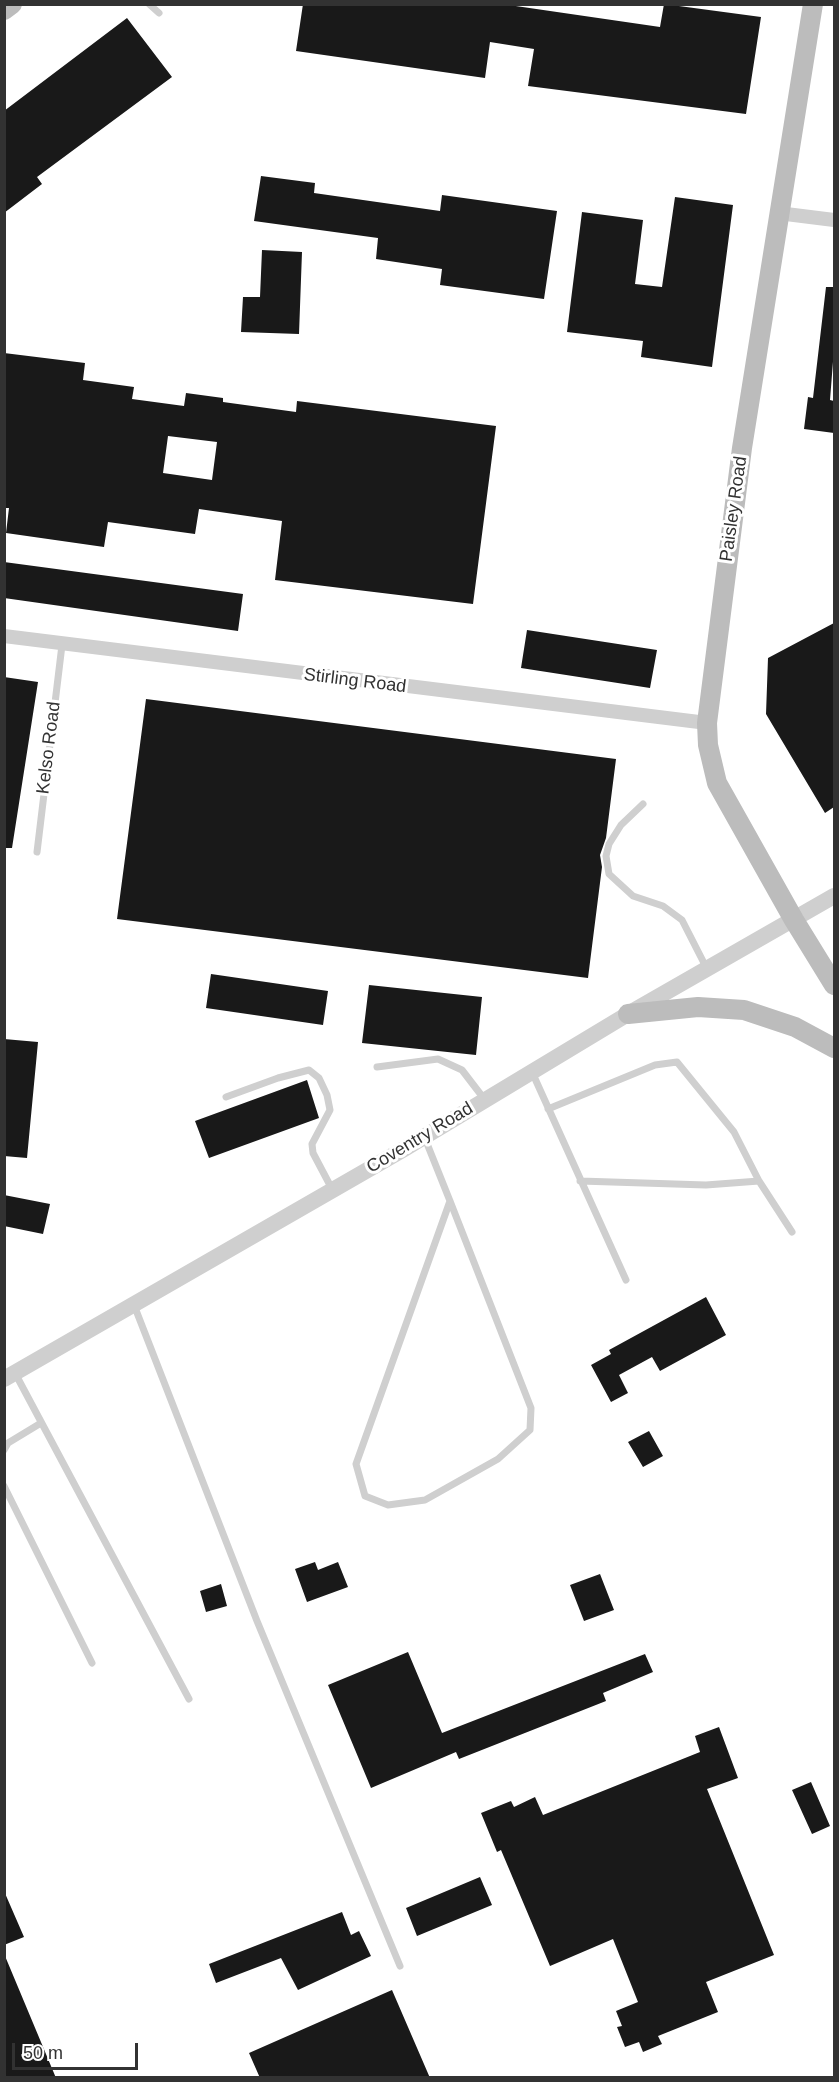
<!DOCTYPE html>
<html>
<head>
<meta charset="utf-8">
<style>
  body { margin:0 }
  #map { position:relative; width:839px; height:2082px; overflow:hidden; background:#fff; font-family:Helvetica,sans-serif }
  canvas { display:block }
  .frame { position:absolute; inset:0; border:6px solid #323232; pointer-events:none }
  .scale { position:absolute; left:12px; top:2043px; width:126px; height:27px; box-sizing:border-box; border:3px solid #323232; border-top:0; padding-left:8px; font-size:18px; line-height:21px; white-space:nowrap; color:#323232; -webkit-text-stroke:4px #fff; paint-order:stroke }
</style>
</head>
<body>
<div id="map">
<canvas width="839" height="2082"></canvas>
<div class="frame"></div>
<div class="scale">50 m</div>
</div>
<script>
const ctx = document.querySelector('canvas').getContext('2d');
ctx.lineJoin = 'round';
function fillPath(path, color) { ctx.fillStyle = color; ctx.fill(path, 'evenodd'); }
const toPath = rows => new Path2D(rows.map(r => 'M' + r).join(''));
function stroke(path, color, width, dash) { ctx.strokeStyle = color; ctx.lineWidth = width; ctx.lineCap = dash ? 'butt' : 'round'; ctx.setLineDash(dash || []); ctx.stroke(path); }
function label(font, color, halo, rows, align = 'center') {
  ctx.font = font + ' Helvetica,sans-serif'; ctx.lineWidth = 6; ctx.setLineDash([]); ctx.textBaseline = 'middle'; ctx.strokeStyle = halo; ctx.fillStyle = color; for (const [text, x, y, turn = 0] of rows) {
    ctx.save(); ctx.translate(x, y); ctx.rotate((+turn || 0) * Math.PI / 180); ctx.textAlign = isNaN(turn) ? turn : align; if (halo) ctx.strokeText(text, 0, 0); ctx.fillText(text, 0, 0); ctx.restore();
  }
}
fillPath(toPath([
  [303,4,502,4,660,27,664,4,761,17,746,114,528,86,534,49,490,42,485,78,296,51],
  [127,18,172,77,37,177,42,184,4,213,4,111],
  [261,176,315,183,314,193,440,211,442,195,557,211,544,299,440,285,442,269,376,259,378,238,254,221],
  [675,197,733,205,712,367,641,357,643,341,567,332,582,212,643,220,635,284,662,287],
  [262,250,302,252,299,334,241,332,243,297,260,297],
  [826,287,834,287,834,349,830,400,834,401,834,433,804,429,808,397,813,398],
  [4,353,85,363,83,380,134,387,132,399,184,406,186,393,223,398,223,402,296,412,297,401,496,426,473,604,275,580,282,521,199,509,195,534,108,522,104,547,6,533,9,508,4,508],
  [168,436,217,442,212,480,163,473],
  [4,562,243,594,238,631,4,598],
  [834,623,834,807,825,813,766,714,768,658],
  [527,630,657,650,650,688,521,668],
  [4,677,38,682,12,848,4,848],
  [146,699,616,759,606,838,600,855,602,867,588,978,117,919],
  [211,974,328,991,323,1025,206,1008],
  [369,985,482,997,476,1055,362,1043],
  [4,1039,38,1042,27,1158,4,1156],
  [307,1080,319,1118,209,1158,195,1121],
  [4,1195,50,1204,43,1234,4,1226],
  [706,1297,726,1335,660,1371,652,1357,619,1375,628,1393,611,1402,591,1365,611,1354,609,1350],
  [649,1431,663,1456,643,1467,628,1442],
  [315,1562,318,1570,338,1562,348,1587,307,1602,295,1569],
  [600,1574,614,1610,584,1621,570,1585],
  [221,1584,227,1606,206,1612,200,1591],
  [408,1652,442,1733,645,1654,653,1672,603,1693,606,1701,459,1759,456,1752,371,1788,328,1685],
  [719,1727,738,1778,707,1789,774,1955,706,1982,718,2012,658,2036,662,2044,643,2052,639,2042,625,2047,617,2027,622,2026,616,2011,638,2002,613,1939,550,1966,501,1850,497,1852,481,1813,511,1801,514,1807,535,1797,543,1815,700,1752,695,1736],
  [811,1782,830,1826,812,1834,792,1790],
  [480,1877,492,1905,417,1936,406,1908],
  [4,1891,24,1937,4,1945],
  [342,1912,351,1935,359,1931,371,1956,298,1990,281,1958,216,1983,209,1964],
  [4,1956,5,1956,56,2078,4,2078],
  [392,1990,430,2078,260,2078,249,2053]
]), '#191919');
stroke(toPath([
  [149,4,159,13],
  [643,804,621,825,609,844,606,856,609,874,633,896,663,906,682,920,707,969],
  [37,852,62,645],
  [377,1067,438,1059,462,1070,485,1100],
  [532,1072,626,1280],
  [226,1097,278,1078,309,1070,319,1078,327,1095,330,1110,312,1144,313,1153,332,1189],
  [548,1109,655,1065,677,1062,734,1132,759,1181],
  [424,1136,450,1201,531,1408,530,1430,498,1459,425,1500,388,1505,365,1496,356,1464,450,1201],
  [580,1181,706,1185,759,1181,792,1232],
  [134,1305,257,1621,400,1966],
  [15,1373,189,1699],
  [4,1450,8,1443,41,1423],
  [4,1486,92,1663]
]), '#cfcfcf', 7);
stroke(toPath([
  [778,213,834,220],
  [4,636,707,723]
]), '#cfcfcf', 14);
stroke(toPath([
  [4,1379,404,1149,628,1014,834,896]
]), '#cfcfcf', 16);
stroke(toPath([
  [813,4,742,448,707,723,708,745,717,783,794,920,834,985],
  [4,10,12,4],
  [628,1014,698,1007,744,1010,795,1027,834,1048]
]), '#bcbcbc', 20);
label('18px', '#323232', '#fff', [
  ["Paisley Road",734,509,-82],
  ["Stirling Road",355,681,7],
  ["Kelso Road",49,748,-83],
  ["Coventry Road",420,1138,-31]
]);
</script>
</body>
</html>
